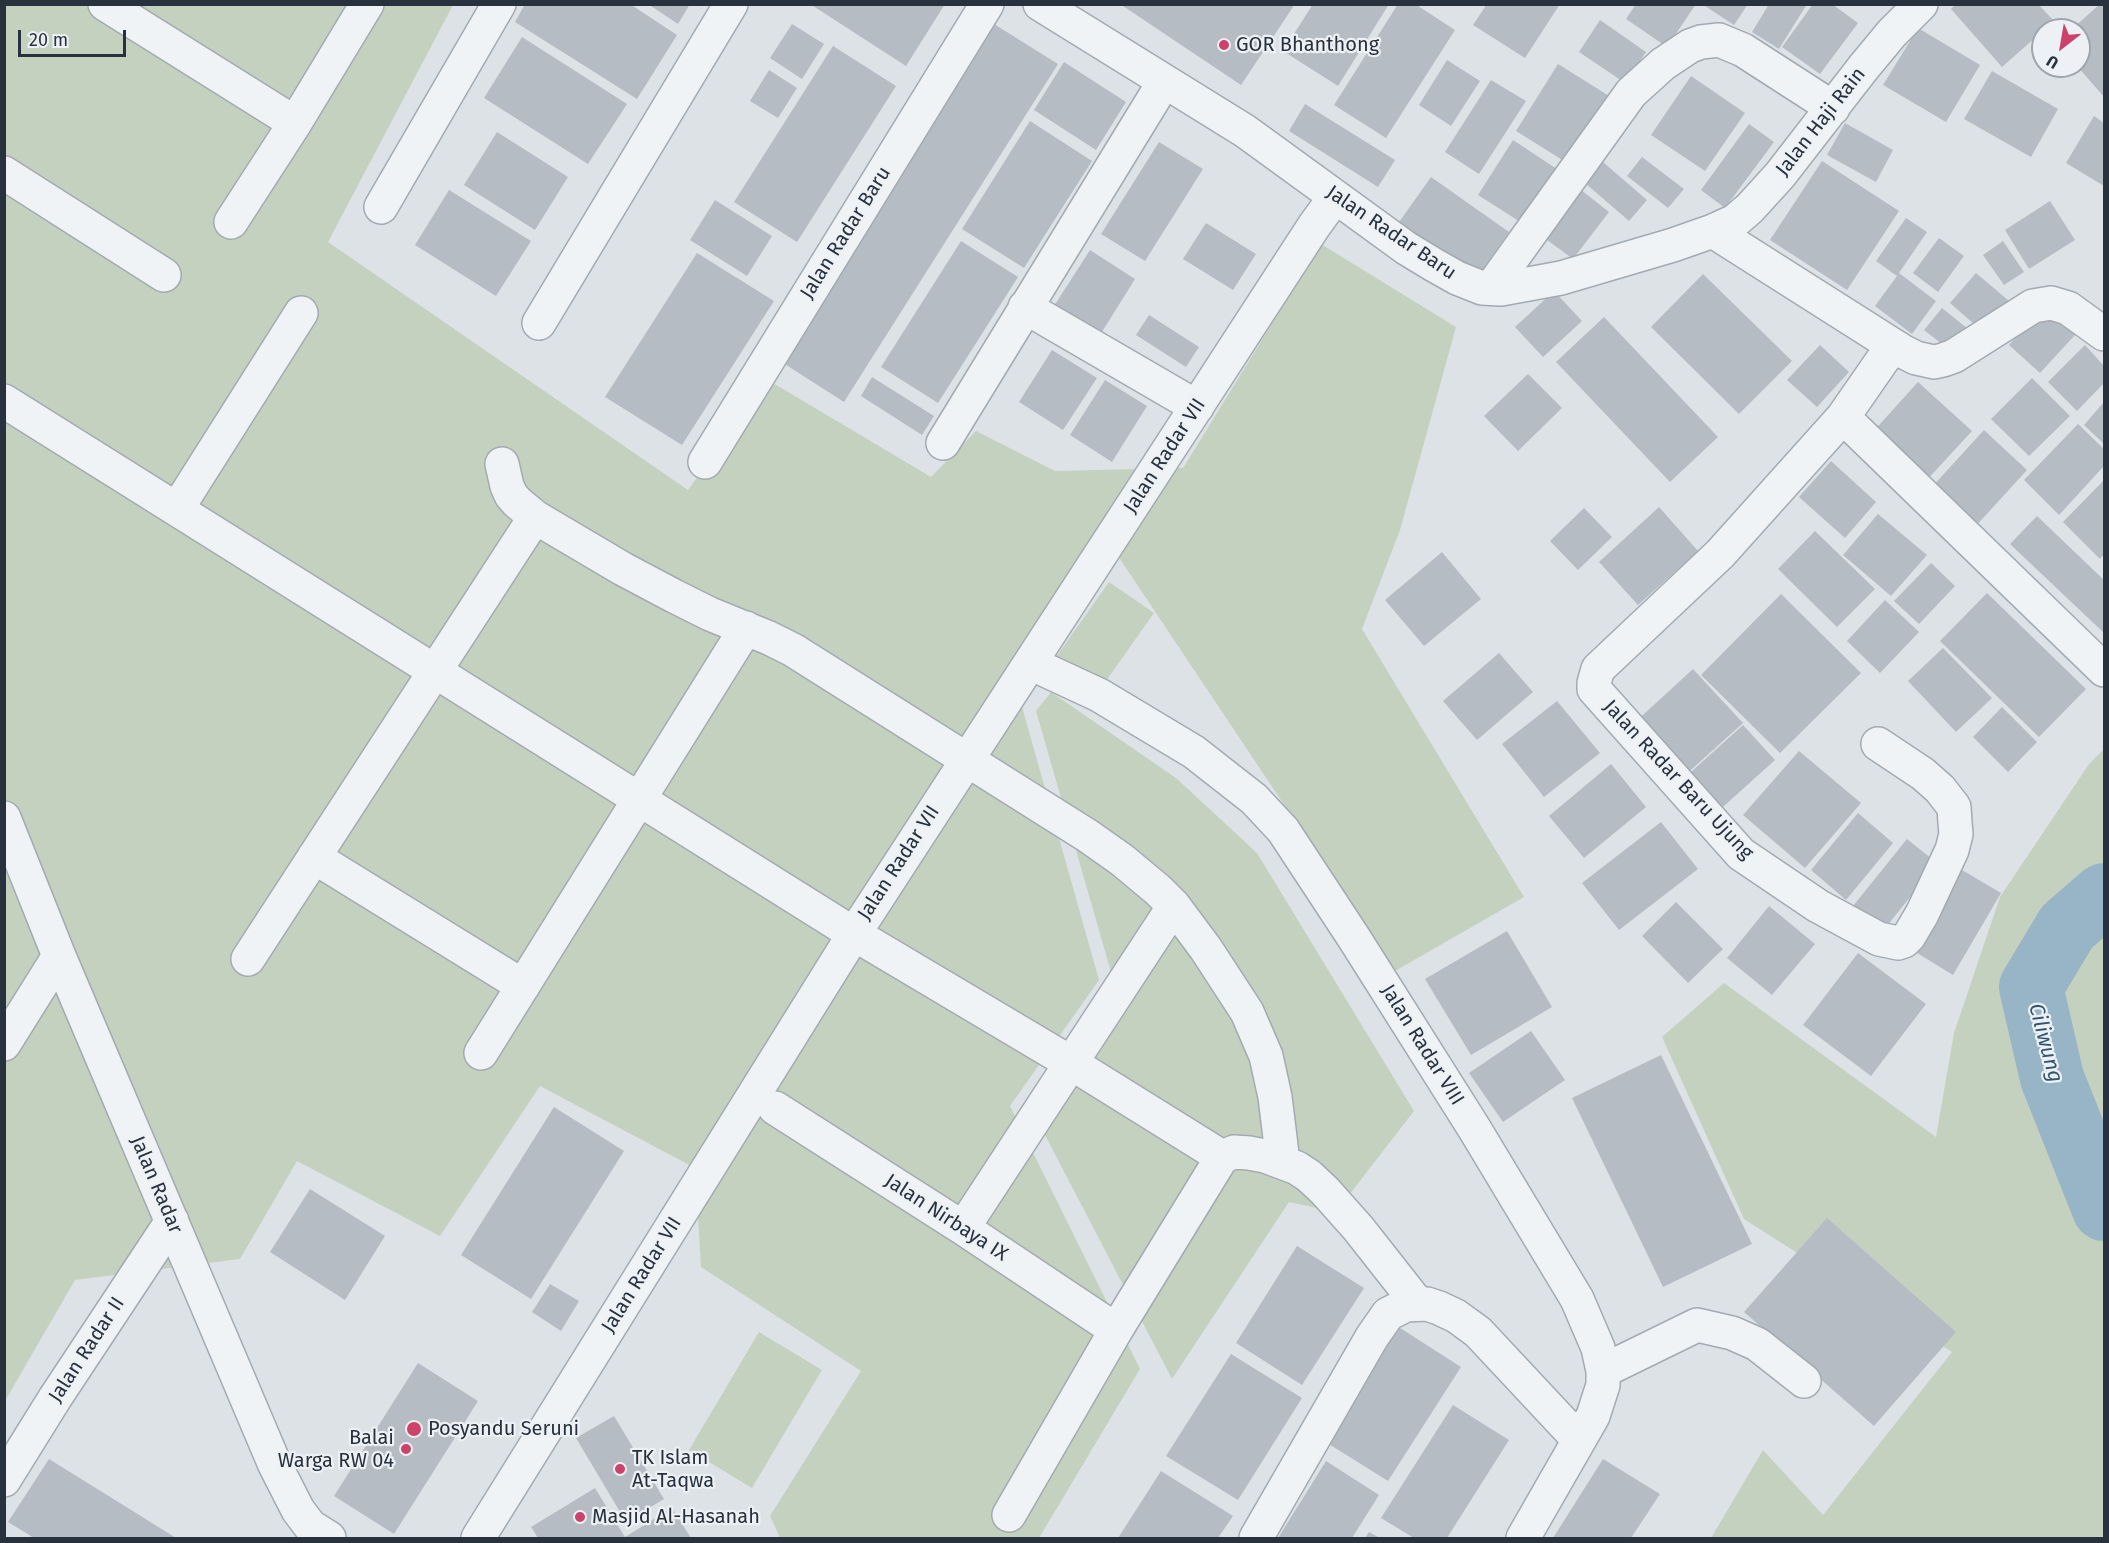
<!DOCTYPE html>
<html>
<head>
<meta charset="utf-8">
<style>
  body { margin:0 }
  #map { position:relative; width:2109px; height:1543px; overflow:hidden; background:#dde2e7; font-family:"Fira Sans",sans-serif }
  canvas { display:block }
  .frame { position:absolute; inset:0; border:6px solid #27323e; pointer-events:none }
  .north { position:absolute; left:2031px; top:18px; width:60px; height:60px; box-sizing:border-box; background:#edf1f5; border:2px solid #9ea5ac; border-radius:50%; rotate:211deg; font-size:16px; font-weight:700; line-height:24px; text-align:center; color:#27323e }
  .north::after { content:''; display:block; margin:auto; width:21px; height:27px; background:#cc4268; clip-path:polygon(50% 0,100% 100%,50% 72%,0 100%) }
  .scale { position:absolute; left:18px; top:30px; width:108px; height:27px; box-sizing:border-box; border:3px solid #27323e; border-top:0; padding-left:8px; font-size:18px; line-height:21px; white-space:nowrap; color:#27323e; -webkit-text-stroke:4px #edf1f5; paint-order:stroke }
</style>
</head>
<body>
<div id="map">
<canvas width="2109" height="1543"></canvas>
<div class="frame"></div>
<div class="north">U</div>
<div class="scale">20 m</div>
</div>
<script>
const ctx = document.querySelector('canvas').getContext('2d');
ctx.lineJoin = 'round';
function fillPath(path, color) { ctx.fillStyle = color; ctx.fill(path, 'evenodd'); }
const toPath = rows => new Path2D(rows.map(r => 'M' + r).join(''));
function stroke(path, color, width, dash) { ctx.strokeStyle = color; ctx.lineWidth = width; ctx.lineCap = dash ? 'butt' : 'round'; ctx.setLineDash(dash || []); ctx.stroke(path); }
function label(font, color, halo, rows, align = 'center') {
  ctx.font = font + ' "Fira Sans",sans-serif'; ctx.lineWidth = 4.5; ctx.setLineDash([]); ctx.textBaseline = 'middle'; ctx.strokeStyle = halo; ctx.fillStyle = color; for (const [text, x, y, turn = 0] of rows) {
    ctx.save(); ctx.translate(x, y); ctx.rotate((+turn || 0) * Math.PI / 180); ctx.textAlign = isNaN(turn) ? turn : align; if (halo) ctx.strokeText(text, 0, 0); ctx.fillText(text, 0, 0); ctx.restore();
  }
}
fillPath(toPath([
  [5,5,453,5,328,242,688,490,768,380,931,477,976,431,1055,471,1183,468,1321,244,1456,327,1400,530,1362,629,1524,897,1395,971,1114,550,1019,696,1099,980,1010,1106,1140,1369,1039,1538,780,1538,770,1516,861,1371,701,1267,695,1168,540,1086,440,1236,297,1161,240,1259,75,1280,5,1401],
  [1109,582,1154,613,1101,688,1056,657],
  [1051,692,1176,778,1257,853,1414,1111,1336,1212,1289,1202,1172,1379,1032,1110,1115,986,1036,711],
  [2104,749,2104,1538,1711,1538,1763,1450,1823,1515,1952,1352,1744,1219,1662,1037,1724,983,1936,1137,1954,1033,2000,897,2089,764],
  [759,1332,822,1370,752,1488,689,1450]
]), '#c5d1bf');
stroke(toPath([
  [2104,895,2067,927,2031,987,2052,1078,2104,1209]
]), '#98b5c7', 64);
fillPath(toPath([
  [525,4,630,4,677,35,637,99,515,22],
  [648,4,690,4,678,24],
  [810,4,945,4,906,66],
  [1120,4,1295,4,1241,85],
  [1313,4,1389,4,1338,86,1283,51],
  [1398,4,1415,4,1455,30,1386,138,1334,105],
  [1487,4,1560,4,1525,58,1473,25],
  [1636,4,1696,4,1667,47,1626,19],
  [1702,4,1748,4,1734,25],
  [1769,4,1807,4,1779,49,1752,32],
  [1813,4,1832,4,1858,23,1820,74,1782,47],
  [1956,4,2038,4,2054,21,2002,67,1951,9],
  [2100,4,2104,4,2104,97,2077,66,2079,66,2079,30,2071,30],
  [1600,20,1646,52,1625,83,1579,52],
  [792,24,824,44,802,79,770,58],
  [994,24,1058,64,844,402,780,361],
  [1918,28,1980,65,1946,122,1883,85],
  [522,37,627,104,588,164,484,98],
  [833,46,896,86,797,242,734,202],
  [1447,60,1480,81,1451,126,1419,105],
  [1064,62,1126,102,1096,150,1034,110],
  [1558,64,1614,99,1572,166,1516,131],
  [769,70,797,88,778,118,750,101],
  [1992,71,2058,109,2031,157,1964,119],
  [1691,76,1745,113,1705,171,1651,135],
  [1491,80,1526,101,1479,174,1445,152],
  [1305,104,1395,160,1378,187,1289,131],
  [2094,116,2104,123,2104,186,2066,163],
  [1030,121,1092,161,1024,268,962,229],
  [1845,123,1893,150,1876,182,1827,155],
  [1749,124,1774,142,1725,208,1701,190],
  [497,132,568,177,535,230,464,185],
  [1513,140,1557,169,1522,223,1478,195],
  [1159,142,1203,169,1145,261,1101,234],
  [1642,157,1684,189,1668,208,1627,176],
  [1822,161,1899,211,1847,290,1770,240],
  [1603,162,1647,200,1629,221,1585,183],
  [1431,177,1509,232,1474,281,1397,225],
  [1576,186,1609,212,1573,259,1539,234],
  [449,190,531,241,496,296,415,245],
  [715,200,772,236,747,276,690,240],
  [2050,201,2075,240,2029,269,2005,230],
  [1906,218,1927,232,1899,273,1936,301,1912,334,1875,306,1897,276,1876,261],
  [1206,223,1256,254,1233,290,1183,259],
  [1939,238,1964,256,1938,292,1913,273],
  [961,241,1018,277,938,403,881,367],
  [2003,241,2024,272,2004,285,1983,255],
  [1090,250,1135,279,1100,335,1054,306],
  [697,253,774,301,682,445,605,397],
  [1976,273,2009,301,1983,332,1950,303],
  [1703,274,1792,361,1739,414,1651,327],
  [1554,291,1582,321,1543,357,1515,327],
  [2044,306,2075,335,2040,373,2009,345],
  [1942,308,1968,329,1951,351,1924,330],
  [1149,315,1199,347,1186,367,1136,335],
  [1604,317,1718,437,1670,482,1556,362],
  [1820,345,1849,372,1817,407,1787,380],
  [2085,345,2104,366,2104,383,2077,411,2048,382],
  [1052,350,1097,378,1063,430,1019,402],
  [1528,374,1562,408,1518,451,1484,416],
  [872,377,934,416,922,435,861,396],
  [2032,378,2070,416,2029,456,1991,419],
  [1105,380,1147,406,1112,462,1070,435],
  [1918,382,1972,431,1925,482,1871,434],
  [2104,402,2104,444,2084,425],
  [2078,424,2104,449,2104,466,2059,515,2024,480],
  [1984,430,2027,470,1974,528,1931,488],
  [1831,461,1876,502,1845,538,1799,497],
  [2104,480,2104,554,2100,559,2063,522],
  [1659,507,1698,551,1638,605,1599,562],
  [1584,508,1612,537,1578,570,1550,541],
  [1878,514,1927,555,1891,596,1843,555],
  [2037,516,2104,580,2104,633,2010,544],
  [1815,531,1875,589,1837,627,1778,569],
  [1442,552,1481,599,1424,646,1385,600],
  [1931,563,1955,586,1919,624,1894,601],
  [1987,593,2086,689,2039,737,1940,641],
  [1781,594,1861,673,1780,753,1701,675],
  [1885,600,1919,632,1880,673,1847,641],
  [1943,648,1992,698,1956,732,1908,681],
  [1499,653,1533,692,1477,740,1443,701],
  [1693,669,1743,723,1682,778,1632,725],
  [1557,701,1600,753,1544,797,1502,744],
  [2002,707,2037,742,2008,772,1973,737],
  [1743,725,1775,760,1714,815,1682,780],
  [1799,751,1861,803,1805,868,1743,815],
  [1611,764,1646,807,1584,858,1549,816],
  [1858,813,1893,843,1846,900,1811,870],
  [1661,822,1698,869,1619,930,1582,883],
  [1907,839,1937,863,1883,931,1853,906],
  [1957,867,2001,893,1953,975,1909,948],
  [1676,902,1723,949,1688,983,1642,936],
  [1769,906,1815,944,1772,995,1727,958],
  [1507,931,1552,1007,1471,1055,1425,979],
  [1858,953,1926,1004,1871,1076,1803,1025],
  [1531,1031,1565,1080,1503,1122,1469,1073],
  [1661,1055,1752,1244,1663,1287,1572,1098],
  [554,1107,624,1151,531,1299,461,1255],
  [310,1189,385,1236,345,1300,270,1252],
  [1827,1218,1956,1332,1874,1426,1744,1312],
  [1297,1246,1364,1288,1302,1385,1236,1343],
  [550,1284,579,1301,561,1331,532,1312],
  [1397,1326,1461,1367,1388,1481,1324,1441],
  [1231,1354,1302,1398,1238,1500,1166,1456],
  [418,1363,478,1401,394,1534,334,1496],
  [1453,1405,1509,1440,1447,1538,1414,1538,1381,1518],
  [614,1416,664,1499,626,1522,576,1438],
  [49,1459,136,1513,176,1538,34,1538,8,1522],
  [1603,1459,1660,1494,1631,1538,1553,1538],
  [1326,1461,1379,1495,1352,1538,1278,1538],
  [1161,1471,1233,1516,1218,1538,1118,1538],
  [595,1488,625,1537,672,1508,691,1538,538,1538,531,1527],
  [1369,1532,1380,1538,1365,1538]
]), '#b5bcc4');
const minor = toPath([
  [105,4,295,123],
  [1040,4,1245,131,1406,248,1434,265,1457,278,1482,288,1501,289,1561,278,1673,245,1713,231,1735,221,1750,208,1780,175,1863,68,1892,33,1921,4],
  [4,173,164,275],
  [381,207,499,4],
  [231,222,295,123,367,4],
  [1713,231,1902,351,1916,358,1934,362,1943,360,1954,356,2033,306,2051,303,2068,308,2104,334],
  [1491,288,1631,93,1663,64,1690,46,1701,42,1719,40,1743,50,1833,108],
  [1025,307,1197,407],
  [539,323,731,4],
  [4,401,854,934,1071,1063,1222,1157,1234,1152,1249,1153,1265,1156,1297,1168,1309,1176,1325,1191,1358,1228,1417,1303],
  [1843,417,2104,670],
  [943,443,1164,82],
  [705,462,987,4],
  [502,464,507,486,511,495,517,502,535,517,623,569,674,596,710,614,769,638,793,650,1088,836,1122,860,1158,890,1174,906,1206,949,1247,1012,1266,1056,1275,1097,1283,1162],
  [177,509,301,313],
  [1030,663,1099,695,1194,752,1254,799,1283,830,1354,938,1474,1128,1577,1299,1598,1348,1603,1371,1603,1385,1593,1416,1523,1538],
  [1878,744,1923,774,1940,789,1954,807,1955,823,1956,834,1952,850,1922,914,1909,936,1904,941,1898,943,1879,939,1818,906,1741,854,1594,689,1594,683,1598,669,1720,554,1843,417,1893,345],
  [4,818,59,956,275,1465,298,1510,310,1526,329,1538],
  [314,857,523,986],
  [248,959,535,517],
  [4,1044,59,956],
  [481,1053,746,628],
  [775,1108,963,1228,1116,1330],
  [963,1228,1174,906],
  [1603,1371,1697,1325,1732,1333,1757,1344,1804,1381],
  [4,1480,55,1398,172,1221],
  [1009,1515,1116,1330,1222,1157],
  [478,1538,854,934,1314,226,1335,197],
  [1256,1538,1372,1337,1388,1314,1406,1305,1427,1304,1439,1308,1456,1316,1478,1332,1579,1440]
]);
stroke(minor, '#a3aab1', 36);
stroke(minor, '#f0f3f5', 33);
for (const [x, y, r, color] of [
  [1224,45,6,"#cc4268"],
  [414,1429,8,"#cc4268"],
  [406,1449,6,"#cc4268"],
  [620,1469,6,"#cc4268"],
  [580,1517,6,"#cc4268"]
]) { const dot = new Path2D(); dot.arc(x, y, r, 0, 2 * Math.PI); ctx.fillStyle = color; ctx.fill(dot); stroke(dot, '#edf1f5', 2); }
label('20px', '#27323e', '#edf1f5', [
  ["GOR Bhanthong",1236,45],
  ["Posyandu Seruni",428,1429],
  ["Balai",394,1438,"right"],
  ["Warga RW 04",394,1461,"right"],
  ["TK Islam",632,1458],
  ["At-Taqwa",632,1481],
  ["Masjid Al-Hasanah",592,1517]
], 'left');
label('20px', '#27323e', '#edf1f5', [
  ["Jalan Haji Rain",1821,122,-52],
  ["Jalan Radar Baru",846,233,-58],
  ["Jalan Radar Baru",1391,233,34],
  ["Jalan Radar VII",1165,456,-57],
  ["Jalan Radar Baru Ujung",1678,780,47],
  ["Jalan Radar VII",899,863,-57],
  ["Jalan Radar VIII",1422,1045,58],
  ["Jalan Radar",156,1185,67],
  ["Jalan Nirbaya IX",946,1218,33],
  ["Jalan Radar VII",642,1275,-58],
  ["Jalan Radar II",87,1350,-57]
]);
label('italic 21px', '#325671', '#edf1f5', [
  ["Ciliwung",2045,1043,75]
]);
</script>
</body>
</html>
